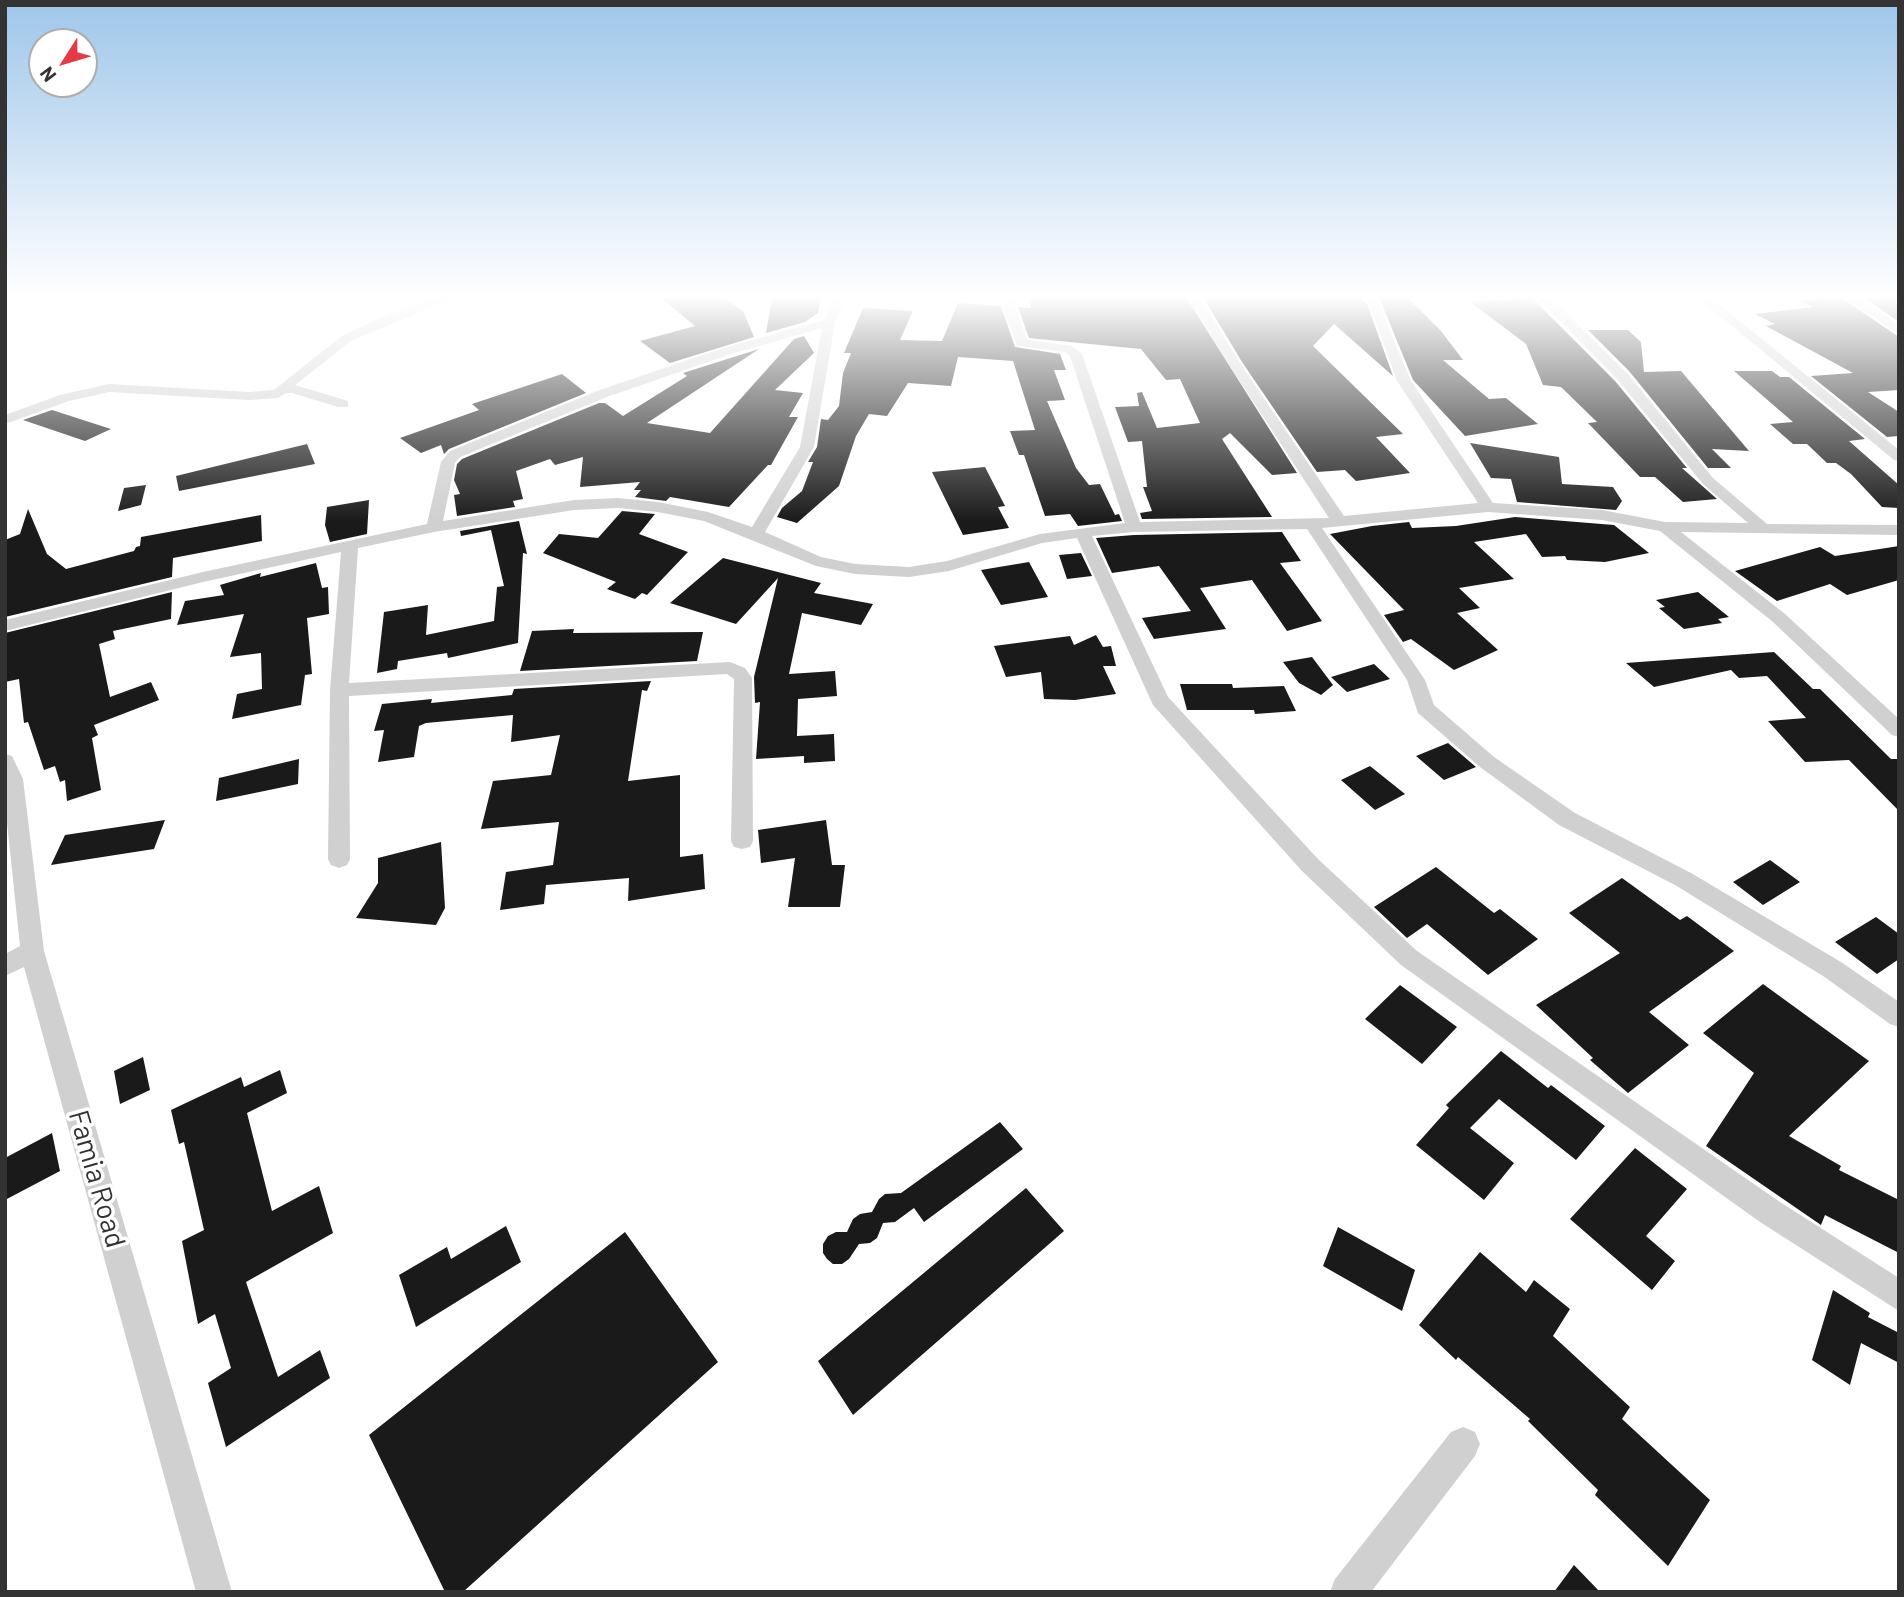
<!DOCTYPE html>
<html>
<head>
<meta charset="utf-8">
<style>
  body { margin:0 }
  #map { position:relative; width:1904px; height:1597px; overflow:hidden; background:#fff; font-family:Barlow,sans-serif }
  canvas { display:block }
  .frame { position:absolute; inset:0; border:7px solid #333; pointer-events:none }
  .north { position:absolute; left:28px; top:28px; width:70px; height:70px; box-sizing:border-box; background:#fff; border:2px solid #adadad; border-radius:50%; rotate:233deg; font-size:19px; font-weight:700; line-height:28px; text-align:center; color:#333 }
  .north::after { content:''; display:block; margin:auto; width:24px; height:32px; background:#e63946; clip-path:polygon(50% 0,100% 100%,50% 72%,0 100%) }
</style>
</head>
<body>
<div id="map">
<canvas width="1904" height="1597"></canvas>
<div class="frame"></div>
<div class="north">N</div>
</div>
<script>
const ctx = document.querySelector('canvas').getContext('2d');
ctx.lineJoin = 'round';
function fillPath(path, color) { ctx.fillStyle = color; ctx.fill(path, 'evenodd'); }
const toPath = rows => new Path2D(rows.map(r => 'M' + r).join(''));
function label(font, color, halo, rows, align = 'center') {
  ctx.font = font + ' Barlow,sans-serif'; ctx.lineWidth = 7; ctx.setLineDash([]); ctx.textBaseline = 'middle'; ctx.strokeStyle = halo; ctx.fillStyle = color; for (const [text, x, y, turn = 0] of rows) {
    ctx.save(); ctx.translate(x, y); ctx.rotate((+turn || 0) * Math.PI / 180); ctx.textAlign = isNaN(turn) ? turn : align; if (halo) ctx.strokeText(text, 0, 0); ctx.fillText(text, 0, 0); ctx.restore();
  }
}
fillPath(toPath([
  [660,297,724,297,743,311,754,337,670,363,640,341,695,326],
  [1031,297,1186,297,1297,473,1272,475,1230,433,1222,439,1272,517,1142,519,1140,513,1152,511,1143,487,1147,487,1142,441,1128,442,1115,407,1139,406,1137,393,1142,392,1157,428,1200,423,1180,379,1166,380,1141,349,1029,338,1018,307,1031,308],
  [1203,297,1360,297,1367,304,1393,376,1334,324,1313,346,1403,434,1376,437,1410,473,1356,481,1345,470,1317,472,1242,362],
  [1379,297,1407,297,1441,331,1463,360,1443,360,1489,399,1506,398,1538,424,1465,436,1413,380],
  [1896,297,1899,297,1899,322,1865,298],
  [820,298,818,313,805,322,766,333,772,299],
  [1533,299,1615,381,1687,468,1682,468,1717,499,1683,502,1655,477,1640,477,1588,423,1597,422,1561,387,1543,385,1526,344,1469,301],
  [1843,299,1899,337,1899,390,1868,392,1899,412,1899,436,1887,437,1811,376,1853,373,1766,326,1775,324,1755,314,1813,307,1799,300],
  [958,303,1001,306,1015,347,1060,354,1066,370,1054,370,1065,400,1047,401,1076,468,1089,485,1100,484,1115,515,1119,514,1122,521,1078,526,1070,514,1045,516,1024,455,1019,455,1010,431,1035,430,1013,361,958,357,951,386,908,383,887,416,869,414,856,436,839,486,797,523,777,517,782,508,802,491,813,462,808,462,817,447,821,419,828,420,839,406,843,373,851,353,844,353,863,308,913,311,900,340,942,341],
  [1588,330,1628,330,1641,342,1644,372,1681,371,1749,451,1712,449,1731,468,1708,468,1629,371],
  [804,336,814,353,775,390,803,393,789,417,798,417,771,465,768,465,729,507,670,497,666,501,635,497,641,490,634,490,640,482,580,487,583,457,555,465,550,459,516,471,523,499,513,501,515,507,457,516,454,495,460,494,454,480,457,464,462,459,599,403,605,403,623,416,687,376,683,373,759,349,647,423,710,433,794,339],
  [1734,371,1772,371,1780,377,1789,377,1865,439,1849,441,1899,485,1899,508,1882,507,1851,474,1836,463,1827,463,1807,444,1793,444,1770,424,1793,422],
  [562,374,586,393,449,449,444,454,441,445,421,453,400,438,479,410,472,404],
  [52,410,111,429,85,441,23,420],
  [1470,443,1559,457,1562,484,1613,487,1622,501,1616,510,1517,502,1511,479,1491,478],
  [307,444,315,464,179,491,176,476],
  [985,467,1005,506,998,507,1009,528,963,535,932,472],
  [146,485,141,505,118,511,124,488],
  [369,500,367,534,330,542,325,525,327,507],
  [28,509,47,554,66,569,134,551,136,547,140,546,141,537,261,515,262,541,173,558,172,577,5,617,5,540,20,534],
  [622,511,655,514,639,534,688,552,647,595,642,593,635,599,607,589,616,582,543,553,559,534,598,538],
  [1515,517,1614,525,1649,553,1605,562,1567,560,1565,556,1542,557,1526,534,1474,542,1514,579,1459,588,1480,608,1457,613,1498,650,1454,670,1411,639,1403,642,1384,615,1404,610,1330,534,1372,526,1409,522,1412,528,1456,526],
  [519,521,527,554,523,553,518,643,448,658,447,653,398,661,397,669,377,673,384,612,428,605,426,635,494,621,497,587,504,586,491,530,461,536,460,531],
  [1282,532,1301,561,1280,563,1322,621,1287,631,1252,580,1200,588,1226,629,1154,639,1142,618,1191,611,1159,566,1112,573,1096,538,1134,535],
  [1899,546,1899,580,1847,595,1830,584,1777,601,1735,571,1820,547,1835,556],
  [1081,553,1092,576,1067,579,1059,555],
  [723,558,821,583,814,593,873,604,861,625,802,613,789,674,835,671,837,696,798,699,797,736,834,734,835,761,804,763,804,756,756,759,760,702,755,703,754,677,778,578,736,624,670,603],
  [1029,562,1048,597,1001,605,981,570],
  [316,563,322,588,328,587,329,614,307,618,312,674,305,675,301,705,232,719,237,694,262,689,261,653,230,657,244,614,177,625,185,601,224,595,220,585,261,573,260,577],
  [172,592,171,619,113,631,115,639,99,644,110,697,151,682,159,700,94,725,98,735,92,738,101,790,67,801,65,780,60,782,55,766,44,770,28,722,24,723,19,679,5,682,5,633],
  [1698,592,1729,617,1718,619,1722,623,1684,629,1659,608,1665,607,1656,600],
  [574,629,573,633,703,632,697,661,520,671,532,631],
  [1096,635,1103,647,1111,646,1116,666,1103,666,1116,694,1075,700,1044,699,1041,672,1006,677,994,646,1070,636,1074,645],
  [1774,652,1813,689,1820,689,1891,759,1899,759,1899,811,1849,760,1805,762,1768,721,1806,718,1767,676,1739,678,1731,670,1654,687,1626,663],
  [1312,657,1333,685,1321,695,1299,683,1283,662],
  [1374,664,1390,679,1347,692,1331,677],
  [651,681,647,691,642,690,628,781,680,775,680,857,703,854,705,889,628,901,629,878,546,885,544,904,500,910,506,872,553,865,559,822,481,829,493,781,551,775,560,735,511,742,513,715,426,723,419,726,414,757,378,762,384,730,374,731,382,704,432,699,431,703,512,695,514,689],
  [1180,684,1232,684,1233,688,1284,686,1296,711,1255,714,1254,710,1187,710],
  [1448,743,1476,767,1444,780,1416,756],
  [299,759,298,784,216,801,219,778],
  [1370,766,1405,794,1375,810,1341,780],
  [165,820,154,849,51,865,65,835],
  [826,820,832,865,845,865,840,907,788,907,795,858,761,863,758,830],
  [441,842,445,908,436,925,356,918,378,883,378,858],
  [1770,860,1800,882,1763,905,1733,882],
  [1436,867,1494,913,1500,909,1538,939,1488,975,1427,924,1407,938,1374,907],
  [1622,878,1680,920,1687,916,1734,951,1649,1012,1689,1045,1628,1093,1590,1060,1593,1058,1536,1005,1620,953,1569,913],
  [1876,917,1899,934,1899,959,1877,974,1835,942],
  [1763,984,1869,1061,1789,1136,1841,1166,1839,1170,1899,1200,1899,1253,1825,1215,1821,1225,1706,1146,1754,1073,1703,1033],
  [1400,985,1457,1027,1422,1064,1365,1019],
  [1501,1051,1548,1088,1551,1085,1605,1126,1576,1160,1499,1099,1470,1128,1514,1163,1484,1200,1416,1145,1449,1108,1446,1105],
  [143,1057,150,1090,120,1104,114,1071],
  [280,1070,287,1093,247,1113,272,1211,319,1186,333,1233,246,1282,278,1377,320,1350,330,1378,226,1447,208,1383,231,1368,215,1314,198,1324,182,1241,204,1230,184,1142,179,1144,171,1110,241,1077,244,1087],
  [1000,1122,1023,1149,924,1222,914,1208,895,1222,883,1223,877,1238,870,1243,859,1244,849,1259,842,1264,833,1264,827,1259,823,1253,823,1244,828,1236,836,1232,847,1232,853,1219,860,1214,872,1212,879,1199,885,1194,901,1193],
  [52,1133,60,1171,5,1200,5,1158],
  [1635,1148,1687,1189,1646,1236,1675,1261,1652,1290,1570,1219],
  [1026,1188,1064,1231,853,1415,818,1361],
  [506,1226,521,1262,416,1327,399,1275,447,1247,451,1259],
  [1338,1227,1415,1270,1402,1311,1323,1266],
  [625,1232,718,1362,463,1592,445,1592,369,1435],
  [1480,1252,1526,1292,1534,1280,1570,1309,1553,1336,1630,1407,1622,1419,1710,1500,1668,1566,1595,1495,1598,1490,1528,1421,1530,1419,1458,1357,1456,1360,1419,1325],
  [1833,1290,1870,1313,1868,1317,1899,1333,1899,1363,1861,1343,1850,1385,1812,1360],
  [1574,1565,1600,1592,1554,1592]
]), '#1a1a1a');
fillPath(toPath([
  [439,297,456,297,351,341,295,385,348,401,348,407,338,407,292,393,286,393,278,398,249,400,109,392,69,401,5,424,5,415,60,395,109,384,249,392,274,390,343,335,387,315,439,297],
  [834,297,846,297,835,322,814,447,765,532,821,557,855,564,909,567,947,561,1040,534,1125,523,1070,356,1065,352,1017,346,1003,307,1005,297,1017,297,1015,307,1027,340,1072,346,1082,354,1140,522,1329,518,1228,363,1188,297,1200,297,1240,363,1344,516,1478,503,1397,381,1369,303,1363,297,1376,297,1411,381,1493,503,1602,510,1665,522,1748,523,1703,484,1617,379,1537,297,1550,297,1627,373,1713,478,1767,524,1899,525,1899,535,1681,532,1785,614,1899,719,1899,737,1892,735,1773,622,1660,531,1602,520,1488,512,1322,528,1425,680,1434,705,1494,757,1575,813,1691,873,1841,962,1899,1002,1899,1027,1890,1024,1823,976,1675,885,1559,825,1480,767,1418,713,1407,680,1307,529,1134,532,1092,536,1168,697,1318,859,1417,951,1780,1202,1899,1278,1899,1311,1760,1222,1401,965,1302,871,1153,705,1077,538,1042,543,949,571,909,577,855,574,816,566,704,521,658,512,618,508,574,510,434,532,358,548,349,683,730,662,745,668,752,678,753,841,750,847,742,849,734,847,731,841,734,679,727,674,349,696,350,859,347,865,339,868,331,865,328,859,330,690,341,552,203,582,5,631,5,620,203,572,427,524,441,462,450,451,597,391,720,349,824,320,834,297],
  [822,328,800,447,752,527,708,512,658,502,618,498,574,500,443,521,455,463,460,457,607,397,728,355,822,328],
  [1697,297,1710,297,1899,450,1899,461,1894,460,1697,297],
  [1845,297,1859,297,1899,325,1899,335,1845,297],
  [5,754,12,756,23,779,44,951,232,1592,196,1592,24,967,5,976,5,954,20,946,5,804,5,754],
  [1463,1427,1475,1432,1480,1444,1475,1456,1371,1592,1330,1592,1335,1579,1451,1432,1463,1427]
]), '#d0d0d0');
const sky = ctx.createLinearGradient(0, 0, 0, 521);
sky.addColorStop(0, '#9ec6ea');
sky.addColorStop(0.57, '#fff');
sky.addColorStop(1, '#ffffff00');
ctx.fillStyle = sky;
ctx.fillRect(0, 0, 1904, 521);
label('28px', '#333', '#fff', [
  ["Famia Road",97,1179,74]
]);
</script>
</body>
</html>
